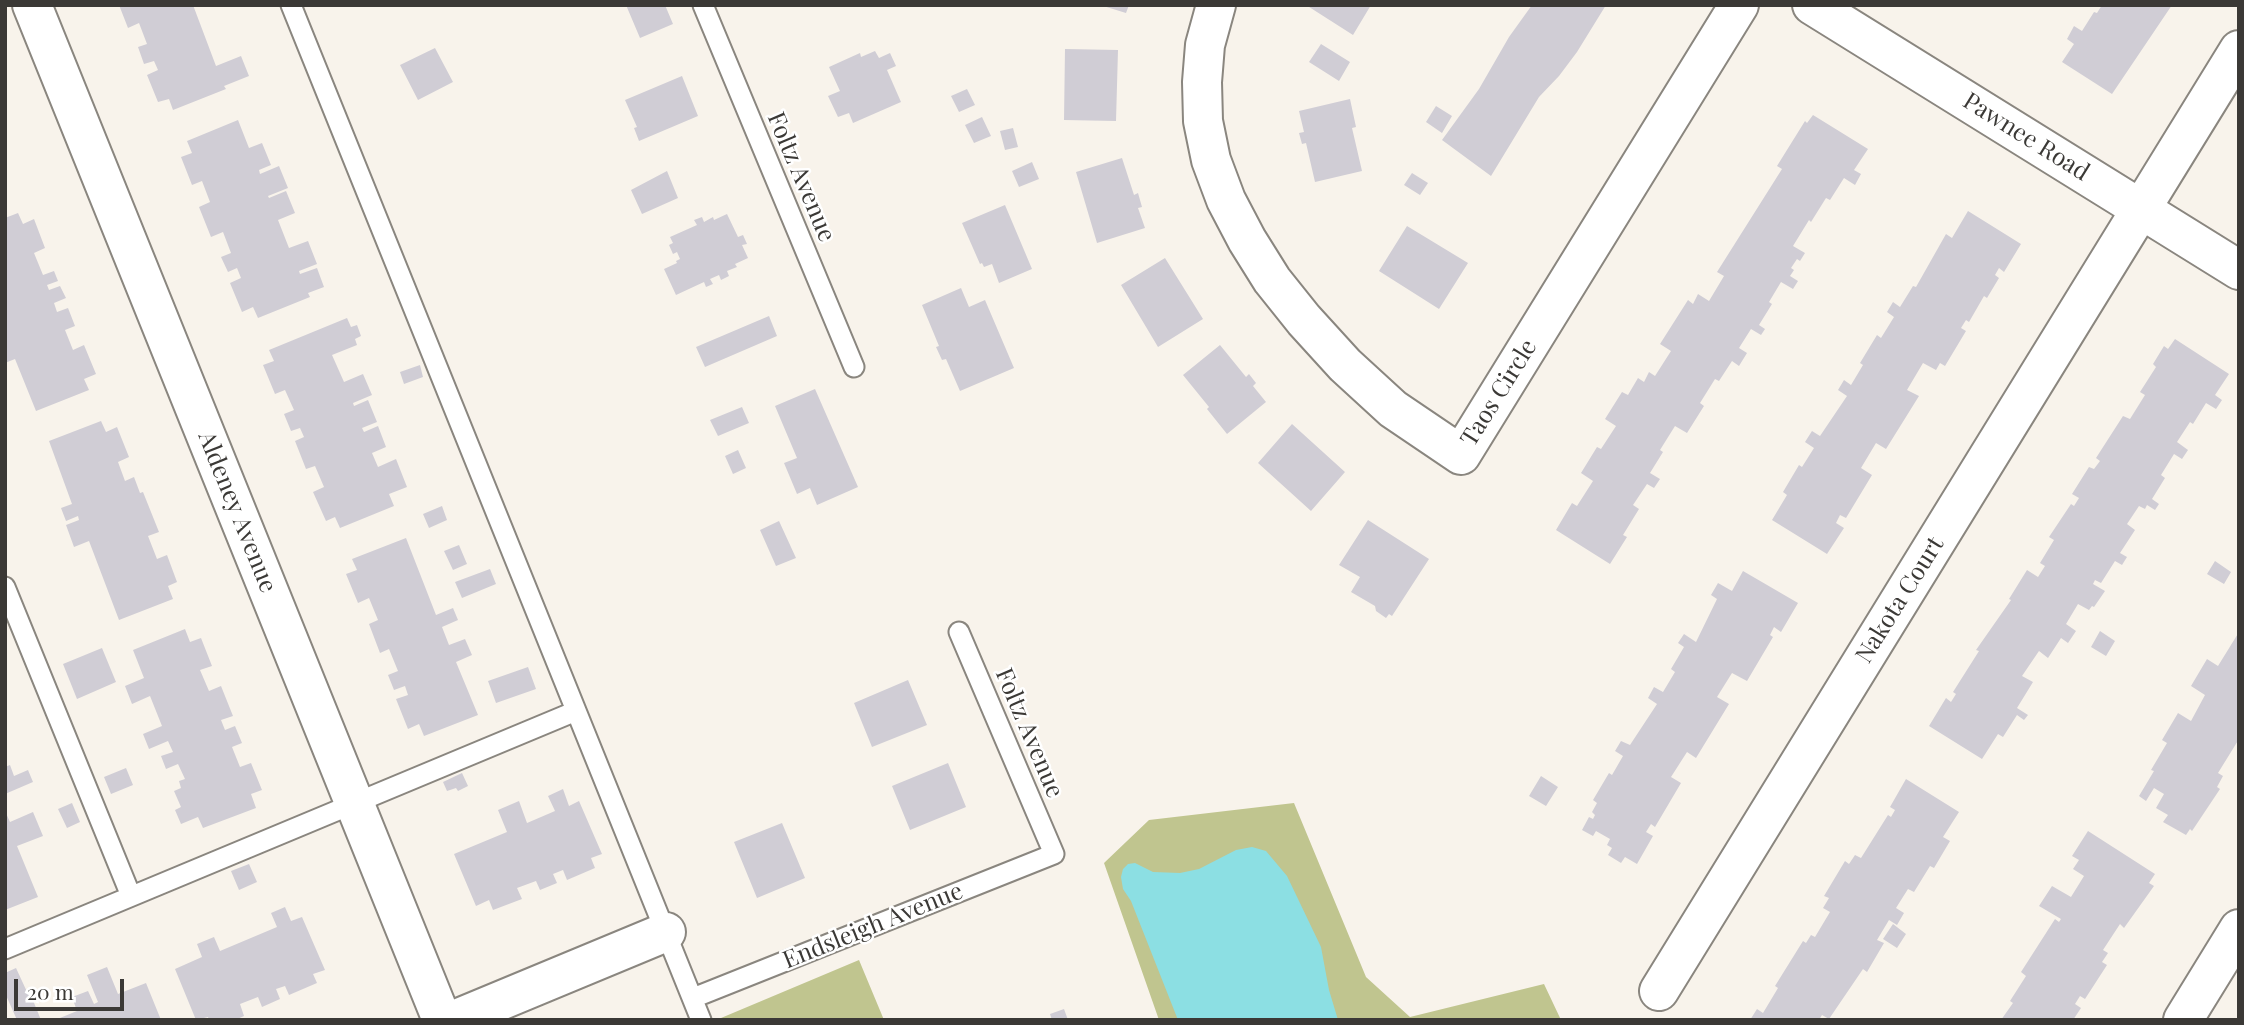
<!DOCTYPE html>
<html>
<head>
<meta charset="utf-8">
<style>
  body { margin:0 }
  #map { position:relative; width:2244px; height:1025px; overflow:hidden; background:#f8f3eb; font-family:"Playfair Display",serif }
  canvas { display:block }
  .frame { position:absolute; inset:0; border:7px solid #3b3936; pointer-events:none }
  .scale { position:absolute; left:14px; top:979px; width:110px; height:32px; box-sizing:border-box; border:4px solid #3b3936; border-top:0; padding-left:9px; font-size:21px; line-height:24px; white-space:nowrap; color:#3b3936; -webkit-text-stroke:5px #fff; paint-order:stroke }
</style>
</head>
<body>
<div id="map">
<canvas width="2244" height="1025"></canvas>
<div class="frame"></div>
<div class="scale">20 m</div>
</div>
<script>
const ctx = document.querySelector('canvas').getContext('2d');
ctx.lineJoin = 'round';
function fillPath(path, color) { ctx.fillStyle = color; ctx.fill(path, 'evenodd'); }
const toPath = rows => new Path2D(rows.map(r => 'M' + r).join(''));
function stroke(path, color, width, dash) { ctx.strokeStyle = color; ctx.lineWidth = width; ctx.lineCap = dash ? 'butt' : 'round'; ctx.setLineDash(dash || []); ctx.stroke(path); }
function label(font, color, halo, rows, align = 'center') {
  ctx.font = font + ' "Playfair Display",serif'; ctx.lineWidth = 5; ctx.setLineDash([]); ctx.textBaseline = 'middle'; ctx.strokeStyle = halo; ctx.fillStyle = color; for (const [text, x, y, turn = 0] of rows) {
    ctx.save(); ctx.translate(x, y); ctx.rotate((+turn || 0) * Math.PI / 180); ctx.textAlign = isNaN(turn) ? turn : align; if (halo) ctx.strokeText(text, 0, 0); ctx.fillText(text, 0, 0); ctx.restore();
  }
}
fillPath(toPath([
  [1294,803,1366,977,1410,1017,1544,984,1561,1020,1159,1020,1104,863,1149,820],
  [859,960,884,1020,722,1020,721,1018]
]), '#c0c58f');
fillPath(toPath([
  [1252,847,1266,851,1287,876,1321,947,1329,990,1338,1020,1178,1020,1131,901,1123,889,1121,877,1123,869,1128,864,1135,863,1153,872,1180,873,1199,869,1236,850]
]), '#8cdfe3');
fillPath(toPath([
  [119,5,193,5,216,66,241,56,249,76,224,86,226,89,173,110,169,99,158,102,147,75,158,70,154,61,144,64,138,47,147,44,139,23,128,28],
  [626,5,665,5,673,24,640,38],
  [1100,5,1129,5,1126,13],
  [1306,5,1371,5,1353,35],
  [1532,5,1606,5,1577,52,1559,76,1539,97,1491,176,1442,140,1479,89,1509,37],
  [2102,5,2172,5,2112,94,2062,62,2074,44,2067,39,2074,26,2082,31,2094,12,2097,13],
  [1321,44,1350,62,1339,81,1309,62],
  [435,48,453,82,418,100,400,65],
  [1065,49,1118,50,1116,121,1064,120],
  [875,51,879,58,890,53,896,66,887,70,901,102,853,123,849,113,838,117,828,96,840,91,829,67,860,53,861,57],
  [682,76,698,116,639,141,634,128,637,127,625,100],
  [967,89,975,105,959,112,951,96],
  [1350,99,1356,127,1352,128,1362,171,1315,182,1306,143,1302,144,1299,133,1304,132,1299,111],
  [1436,106,1452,116,1442,133,1426,122],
  [1813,115,1868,149,1854,170,1861,174,1855,185,1844,178,1830,200,1826,198,1811,222,1809,220,1793,246,1805,253,1800,261,1797,259,1791,268,1794,270,1790,276,1798,281,1793,289,1781,282,1769,302,1772,304,1759,325,1765,329,1761,335,1751,329,1739,348,1747,353,1739,366,1732,361,1719,381,1715,379,1700,403,1704,406,1687,433,1675,426,1660,450,1663,452,1650,473,1660,479,1654,488,1647,484,1633,505,1639,509,1623,535,1627,537,1610,564,1556,530,1572,503,1577,506,1593,481,1581,473,1597,447,1601,449,1616,426,1605,419,1622,392,1628,395,1638,378,1644,382,1649,372,1655,376,1671,351,1660,344,1688,300,1693,304,1698,294,1709,301,1724,276,1717,272,1782,169,1777,166,1805,121,1807,123],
  [982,117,991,136,974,143,965,125],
  [238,120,249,148,262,143,271,165,259,170,260,174,279,166,288,188,268,196,269,198,286,191,295,213,278,220,289,248,308,241,317,264,299,271,300,274,317,268,324,287,308,293,310,297,258,318,253,307,242,312,230,283,241,278,237,268,228,272,221,257,231,253,223,232,211,237,199,207,210,202,202,181,192,185,181,157,192,153,187,141],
  [1013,128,1018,147,1005,150,1000,131],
  [1122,158,1134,195,1138,193,1142,207,1138,208,1145,228,1097,243,1076,172],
  [1032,162,1039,179,1019,187,1012,171],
  [667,171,678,198,642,214,631,190],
  [1412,173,1428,183,1420,195,1404,185],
  [1005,205,1032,269,999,283,992,264,984,267,982,263,980,264,962,223],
  [1968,211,2021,244,2004,272,1999,268,1995,275,1999,278,1987,298,1984,296,1969,322,1966,320,1961,328,1966,331,1945,366,1940,363,1936,370,1923,363,1907,390,1919,396,1886,449,1876,443,1861,468,1872,475,1846,518,1840,515,1836,523,1844,528,1827,554,1772,520,1787,495,1783,492,1799,465,1802,467,1814,448,1805,442,1812,431,1820,436,1847,396,1838,390,1844,380,1851,385,1863,365,1860,363,1877,335,1881,338,1894,317,1887,312,1893,302,1900,307,1913,286,1916,287,1946,234,1952,238],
  [18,213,23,224,34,219,45,248,34,253,43,275,54,271,58,281,47,285,49,290,60,286,66,298,54,303,57,312,68,308,75,326,65,330,73,350,84,345,96,374,84,379,89,390,36,411,15,359,5,363,5,218],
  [727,214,738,237,743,235,747,244,742,245,748,258,735,264,737,267,727,271,729,276,721,280,719,275,710,279,713,284,706,287,704,282,676,295,664,269,677,263,676,261,680,259,677,252,673,254,669,245,673,243,670,237,697,225,694,220,702,217,704,222,713,217,714,220],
  [1407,226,1468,263,1439,309,1379,271],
  [1165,258,1203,319,1158,347,1121,285],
  [961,288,969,307,985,300,1014,368,960,391,946,359,942,360,936,347,939,346,922,305],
  [769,316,777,336,705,367,696,347],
  [347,318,351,327,357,325,361,336,355,339,357,345,332,355,344,382,363,374,372,395,353,403,354,406,368,400,377,422,362,428,364,432,378,426,386,447,372,453,378,467,396,459,407,487,389,494,394,506,340,528,335,517,326,521,313,492,324,487,315,466,306,469,295,441,304,437,300,428,291,431,284,414,294,410,285,390,275,394,263,365,274,361,269,350],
  [2175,339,2229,374,2215,395,2222,400,2216,409,2206,403,2193,424,2190,422,2177,442,2188,450,2182,459,2174,454,2161,475,2165,478,2152,499,2159,504,2155,510,2147,505,2145,509,2139,506,2127,524,2135,530,2120,553,2127,557,2122,565,2115,561,2101,583,2095,580,2093,584,2105,591,2094,607,2092,606,2089,610,2078,604,2066,624,2076,631,2068,643,2061,638,2048,658,2039,651,2022,676,2033,682,2017,708,2028,715,2024,720,2017,715,2003,737,1998,734,1982,759,1929,726,1946,698,1951,702,1956,694,1953,692,1979,651,1976,650,2011,600,2009,599,2027,570,2038,577,2045,566,2040,563,2054,540,2049,537,2071,504,2074,506,2079,498,2072,494,2089,467,2094,469,2100,461,2096,458,2123,416,2130,419,2145,395,2140,392,2156,367,2153,364,2164,346,2168,349],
  [1220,345,1246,377,1249,374,1256,383,1253,386,1266,402,1227,434,1207,409,1209,407,1183,375],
  [420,365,423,377,404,384,400,372],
  [815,389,858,487,817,505,810,488,797,494,784,463,797,458,775,406],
  [742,407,749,423,718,436,710,420],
  [101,421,106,432,117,427,129,457,118,462,125,481,134,477,140,493,143,492,159,532,148,536,157,559,167,555,177,582,168,586,173,599,119,620,89,541,74,547,66,525,79,520,78,516,66,521,61,508,72,504,49,441],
  [1292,424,1345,472,1311,511,1258,463],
  [738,450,746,468,733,474,725,456],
  [442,506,447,520,429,528,423,514],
  [1368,520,1429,559,1392,616,1389,614,1386,618,1376,611,1375,606,1351,592,1360,577,1339,565],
  [779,521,796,558,776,566,760,530],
  [406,538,436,615,453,608,458,620,442,627,449,645,465,639,472,655,456,662,478,715,424,736,419,724,408,729,396,699,408,695,405,686,394,690,388,675,398,671,389,649,380,653,369,624,378,620,369,598,358,603,346,574,357,570,352,559],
  [459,545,467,564,453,570,444,551],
  [2215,561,2231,572,2224,584,2207,574],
  [490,569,496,584,462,598,455,582],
  [1743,571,1798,603,1781,632,1774,627,1770,635,1773,637,1747,681,1732,673,1717,697,1729,704,1696,758,1687,752,1671,777,1681,783,1655,827,1651,824,1646,832,1653,836,1637,864,1625,857,1621,863,1608,855,1612,848,1607,845,1610,839,1596,831,1593,836,1582,830,1589,817,1593,819,1595,815,1592,812,1597,803,1593,800,1609,773,1612,775,1623,756,1615,751,1621,741,1630,745,1657,704,1648,698,1654,687,1663,692,1675,672,1671,669,1684,647,1678,643,1684,634,1696,642,1717,599,1711,595,1718,583,1732,591],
  [185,629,190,642,201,638,212,666,200,670,209,691,221,686,233,716,221,720,225,730,235,726,242,743,232,747,240,767,251,763,262,790,251,794,256,808,203,828,198,817,181,824,175,810,181,807,174,791,181,788,179,781,185,779,178,764,166,769,161,756,173,752,168,741,149,749,143,734,162,726,150,696,132,704,125,686,144,678,133,650],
  [2100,631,2115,641,2106,656,2091,647],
  [2239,632,2239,739,2218,773,2223,776,2217,787,2220,789,2192,831,2190,829,2186,835,2163,822,2168,815,2156,808,2164,794,2154,788,2146,801,2139,796,2154,771,2151,770,2167,743,2162,740,2178,713,2191,721,2205,695,2191,686,2207,659,2218,666],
  [102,648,116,682,77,699,63,664],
  [528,667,536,689,496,703,488,681],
  [908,680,927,725,872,747,854,703],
  [948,763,966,807,910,830,892,786],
  [10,765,14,776,28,770,33,782,5,794,5,767],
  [126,768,133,785,111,794,104,777],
  [462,773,468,786,458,791,456,788,447,791,443,782],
  [1541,776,1558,787,1546,806,1529,796],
  [1906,779,1959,812,1943,837,1950,841,1934,868,1930,866,1914,892,1908,889,1896,908,1904,913,1897,925,1889,920,1877,940,1884,943,1867,972,1863,969,1829,1019,1822,1015,1819,1020,1750,1020,1757,1009,1763,1013,1778,988,1775,986,1803,941,1806,943,1811,935,1815,937,1830,912,1823,908,1829,898,1824,896,1845,861,1849,864,1855,855,1861,858,1888,815,1891,817,1895,810,1890,807],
  [563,789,569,806,579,801,602,854,591,858,595,868,567,880,563,870,553,874,557,883,540,890,536,881,517,888,522,899,493,910,489,900,476,906,454,854,507,832,498,810,519,801,527,823,555,811,548,796],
  [72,803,80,822,67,828,58,809],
  [5,811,10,822,33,812,43,836,17,846,38,897,5,910],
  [782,823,805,878,757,898,734,842],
  [2088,831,2155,874,2149,883,2154,886,2124,928,2120,924,2103,950,2108,953,2102,962,2107,965,2085,999,2080,996,2075,1004,2081,1008,2073,1020,2001,1020,2013,1003,2010,1001,2026,976,2021,972,2055,919,2059,922,2061,919,2039,906,2052,886,2071,897,2084,876,2073,869,2079,860,2072,856],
  [249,864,257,882,239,890,231,871],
  [285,907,291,921,302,917,325,970,313,974,317,983,289,995,285,986,276,989,280,999,262,1007,258,997,240,1004,244,1016,235,1020,209,1020,208,1017,196,1020,175,969,202,957,197,944,214,937,220,951,277,927,271,913],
  [1893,924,1906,934,1897,948,1883,939],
  [107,967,118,994,146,983,161,1020,55,1020,77,1011,72,997,88,991,94,1004,98,1002,87,975],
  [16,968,28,994,30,993,41,1020,17,1020,5,993,5,973],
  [1064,1009,1068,1020,1052,1020,1050,1014]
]), '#d0cdd5');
const lane = toPath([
  [291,5,701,1020],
  [703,5,854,367],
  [5,587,131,896],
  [5,949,576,711],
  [693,998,1054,854,959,632]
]);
const street = toPath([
  [32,5,442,1020],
  [1216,5,1205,45,1202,82,1203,121,1211,160,1226,200,1247,240,1272,280,1304,320,1345,365,1393,409,1461,455,1739,5],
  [1812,5,2239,270],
  [1659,991,2239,50],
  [454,1020,666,932],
  [2183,1020,2239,929]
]);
stroke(lane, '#8a867f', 23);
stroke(street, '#8a867f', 42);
stroke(lane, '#fff', 19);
stroke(street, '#fff', 38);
label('24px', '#3b3936', '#fff', [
  ["Pawnee Road",2026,137,32],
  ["Foltz Avenue",801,177,67],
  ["Taos Circle",1499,393,-58],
  ["Aldeney Avenue",237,512,68],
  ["Nakota Court",1900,600,-58],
  ["Foltz Avenue",1029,733,67],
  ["Endsleigh Avenue",873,926,-22]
]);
</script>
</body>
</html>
